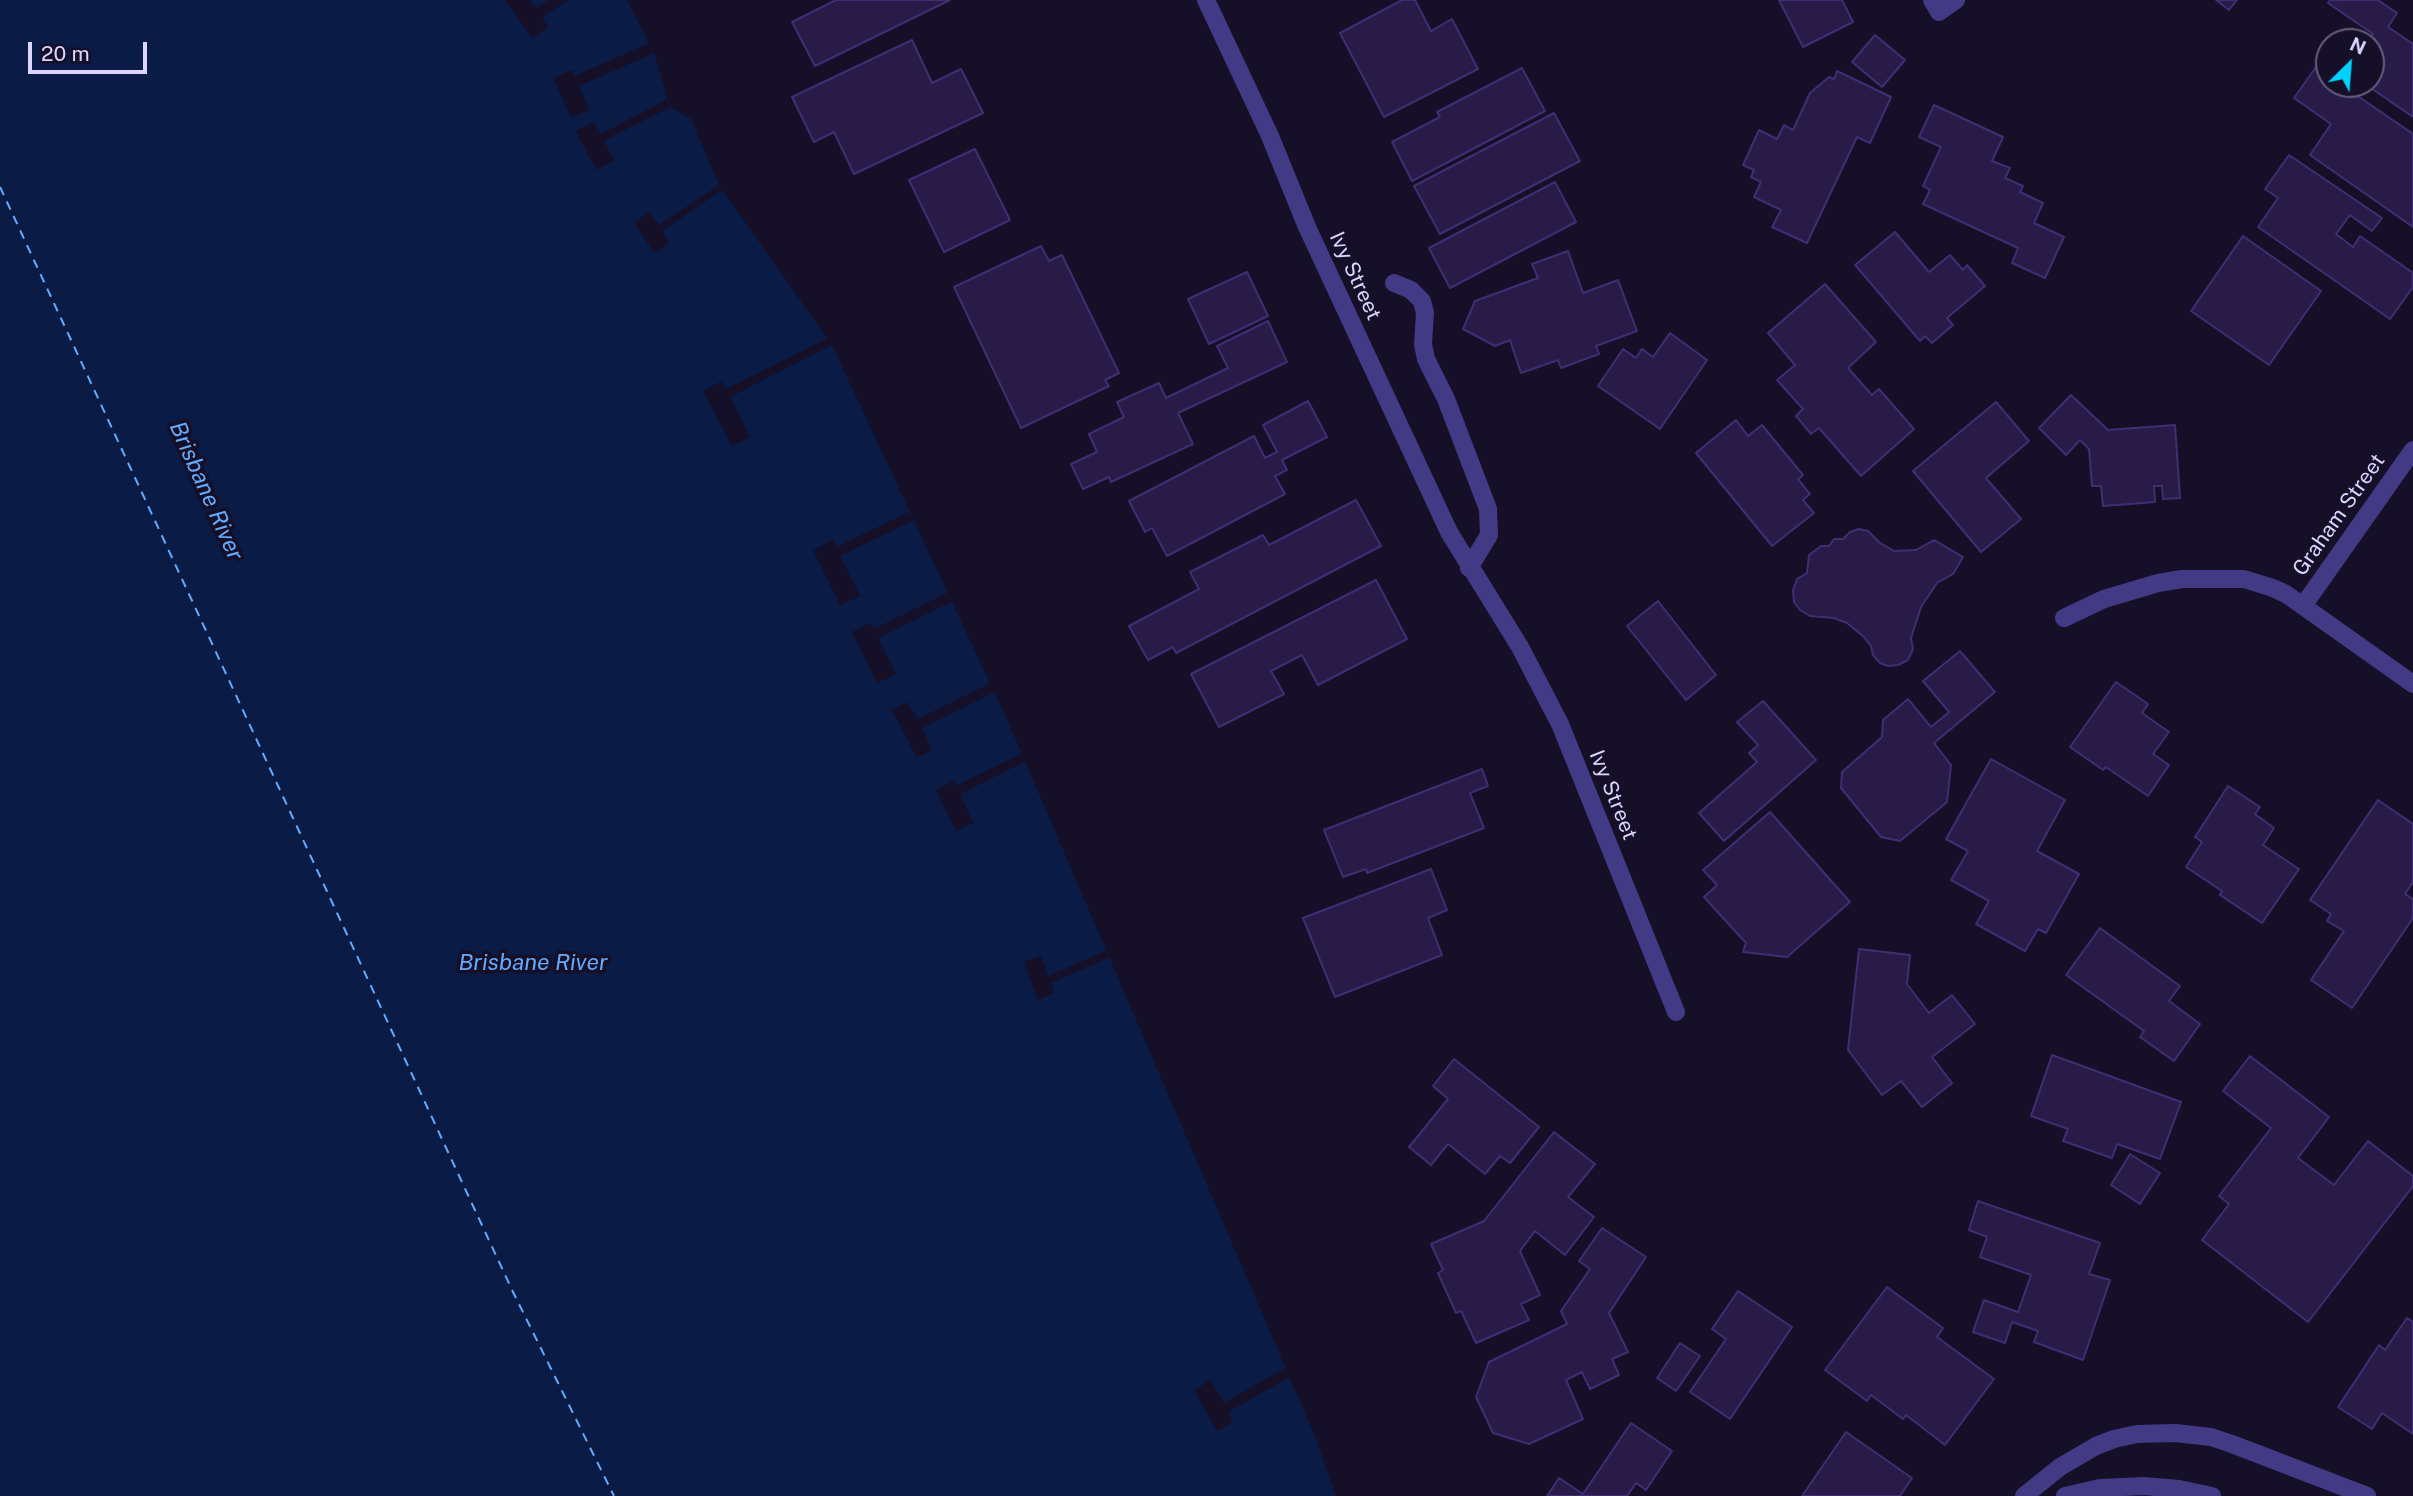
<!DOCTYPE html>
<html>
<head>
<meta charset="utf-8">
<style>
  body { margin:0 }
  #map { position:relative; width:2413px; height:1496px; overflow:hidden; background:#150f27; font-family:"Public Sans",sans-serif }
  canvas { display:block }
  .north { position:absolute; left:2315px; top:28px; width:70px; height:70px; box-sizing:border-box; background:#150f27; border:2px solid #655e7d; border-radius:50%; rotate:25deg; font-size:19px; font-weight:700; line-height:28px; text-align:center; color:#ddd5ff }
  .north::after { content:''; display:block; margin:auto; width:24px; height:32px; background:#01d2ff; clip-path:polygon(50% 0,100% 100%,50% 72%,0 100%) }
  .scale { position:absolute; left:28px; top:42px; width:119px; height:32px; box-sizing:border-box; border:4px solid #ddd5ff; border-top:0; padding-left:9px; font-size:21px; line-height:24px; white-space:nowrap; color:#ddd5ff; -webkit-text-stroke:5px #150f27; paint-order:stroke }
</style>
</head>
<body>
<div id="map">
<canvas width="2413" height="1496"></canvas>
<div class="north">N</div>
<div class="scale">20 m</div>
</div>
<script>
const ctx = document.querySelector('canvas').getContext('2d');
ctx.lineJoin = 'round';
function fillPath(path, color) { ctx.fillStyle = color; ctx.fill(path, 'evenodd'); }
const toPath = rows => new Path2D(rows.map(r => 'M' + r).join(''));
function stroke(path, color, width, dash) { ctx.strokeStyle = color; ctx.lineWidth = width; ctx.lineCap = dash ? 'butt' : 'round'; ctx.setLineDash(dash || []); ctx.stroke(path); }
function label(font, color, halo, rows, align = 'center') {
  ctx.font = font + ' "Public Sans",sans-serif'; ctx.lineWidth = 7; ctx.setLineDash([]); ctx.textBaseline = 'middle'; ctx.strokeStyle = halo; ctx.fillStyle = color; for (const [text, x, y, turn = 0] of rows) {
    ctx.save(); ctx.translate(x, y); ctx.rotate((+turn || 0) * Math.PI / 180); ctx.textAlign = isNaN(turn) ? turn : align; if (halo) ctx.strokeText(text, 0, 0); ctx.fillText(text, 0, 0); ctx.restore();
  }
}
fillPath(toPath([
  [0,0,627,0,654,53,670,107,691,119,719,185,832,345,1010,726,1317,1441,1336,1496,0,1496]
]), '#0a1b45');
fillPath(toPath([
  [505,0,530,0,536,8,549,0,569,0,542,17,548,27,532,38],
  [649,43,654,53,579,86,589,110,571,117,553,78,572,70,575,76],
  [666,100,670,107,604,141,614,160,596,170,576,131,594,122,601,134],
  [719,185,722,190,662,231,669,243,654,253,634,222,649,212,659,225],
  [828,338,832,345,730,397,750,437,732,446,703,391,722,381,726,389],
  [909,512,914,520,840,556,860,596,840,605,813,550,833,540,837,547],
  [951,591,955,600,878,638,896,674,877,683,852,632,870,623,874,629],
  [993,682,997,691,922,728,932,750,917,758,892,710,908,702,918,719],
  [1025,752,1028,760,960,794,973,823,956,831,936,790,953,781,956,786],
  [1110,949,1113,956,1051,983,1054,993,1038,1000,1024,962,1041,956,1048,976],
  [1289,1366,1293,1375,1228,1412,1233,1422,1217,1431,1194,1390,1211,1380,1224,1403]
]), '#150f27');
stroke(toPath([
  [0,187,513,1292,614,1496]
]), '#63abff', 2, [9, 7]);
const building = toPath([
  [836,0,950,0,815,66,792,22,836,0],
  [1402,0,1415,0,1431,31,1452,19,1478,69,1384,117,1340,33,1402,0],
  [1779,0,1842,0,1853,22,1803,47,1779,0],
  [2216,0,2237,0,2229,10,2216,0],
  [2330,0,2378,0,2397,13,2388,27,2413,44,2413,117,2365,84,2371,84,2371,42,2367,42,2373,34,2328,3,2330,0],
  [1875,35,1905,60,1882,87,1852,62,1875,35],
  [912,40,932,83,961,69,983,113,854,174,834,132,814,142,792,97,912,40],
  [2316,67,2329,77,2329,84,2340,84,2413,134,2413,227,2310,155,2331,124,2294,98,2316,67],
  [1522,68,1545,111,1412,181,1392,142,1440,117,1437,112,1522,68],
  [1837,71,1891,97,1870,143,1857,137,1807,243,1772,227,1781,210,1754,197,1761,182,1751,177,1754,170,1743,165,1759,130,1777,139,1784,125,1793,130,1810,93,1829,77,1834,79,1837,71],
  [1934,105,2003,137,1992,161,2010,168,2005,178,2023,186,2020,192,2043,203,2034,223,2064,237,2045,278,2012,263,2018,248,1923,204,1930,190,1923,186,1941,147,1919,137,1934,105],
  [1554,113,1580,161,1440,234,1414,186,1554,113],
  [975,149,1010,220,944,252,909,180,975,149],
  [2289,155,2382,218,2372,231,2350,215,2336,234,2353,247,2360,236,2413,273,2413,287,2390,319,2258,227,2278,198,2265,189,2289,155],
  [1555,182,1576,222,1450,288,1429,248,1555,182],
  [1895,232,1929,272,1950,255,1963,270,1967,265,1985,286,1947,318,1953,325,1932,343,1925,336,1920,341,1855,265,1895,232],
  [2243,236,2321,291,2269,365,2191,311,2243,236],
  [1041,246,1049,261,1062,255,1119,373,1105,380,1109,386,1021,428,954,287,1041,246],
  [1568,251,1583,293,1618,280,1637,331,1596,346,1599,354,1561,368,1558,360,1521,373,1510,340,1495,346,1463,329,1475,301,1538,278,1532,264,1568,251],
  [1247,272,1268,316,1209,344,1188,299,1247,272],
  [1825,284,1876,342,1848,368,1872,395,1879,389,1914,429,1861,476,1819,428,1811,434,1796,416,1803,409,1777,380,1795,365,1768,333,1825,284],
  [1268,321,1287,362,1178,413,1193,444,1111,482,1109,477,1083,489,1071,464,1097,452,1089,434,1124,417,1117,402,1159,383,1166,398,1228,368,1217,346,1268,321],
  [1670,333,1707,360,1660,429,1598,386,1623,349,1636,358,1642,349,1653,357,1670,333],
  [2071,395,2108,430,2175,425,2180,498,2163,499,2162,486,2154,486,2155,502,2103,506,2101,486,2092,486,2089,449,2080,440,2066,455,2039,428,2071,395],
  [1308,401,1327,437,1282,460,1287,470,1275,476,1285,494,1167,556,1152,528,1145,532,1129,501,1254,436,1265,458,1277,452,1263,425,1308,401],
  [1996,402,2029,441,1986,478,2021,519,1981,552,1913,471,1996,402],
  [1736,420,1748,436,1762,425,1803,475,1798,479,1810,494,1803,500,1814,513,1772,546,1696,453,1736,420],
  [1356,500,1381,546,1176,653,1173,647,1148,660,1129,626,1199,589,1190,572,1263,535,1269,545,1356,500],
  [1859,529,1868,531,1880,543,1894,551,1916,550,1934,540,1963,557,1953,574,1937,583,1921,607,1911,638,1913,649,1908,660,1898,665,1888,666,1880,663,1873,655,1871,646,1864,637,1847,623,1834,618,1810,616,1800,610,1794,602,1793,590,1797,579,1807,573,1809,555,1821,546,1829,546,1834,539,1843,539,1850,532,1859,529],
  [1376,580,1407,639,1318,685,1302,655,1271,671,1284,694,1219,727,1191,674,1376,580],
  [1658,601,1716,675,1686,700,1627,626,1658,601],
  [1960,651,1995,692,1934,743,1951,765,1947,802,1900,841,1881,837,1841,788,1842,772,1882,737,1883,720,1908,699,1931,727,1949,712,1923,681,1960,651],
  [2116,682,2148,704,2142,713,2169,732,2153,754,2169,765,2148,796,2106,767,2103,770,2070,747,2116,682],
  [1763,701,1816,760,1724,841,1699,813,1757,762,1749,753,1758,745,1737,722,1763,701],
  [1991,759,2065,800,2037,851,2079,874,2046,933,2038,929,2025,951,1976,924,1989,901,1951,880,1968,851,1946,839,1991,759],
  [1482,769,1488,786,1470,793,1484,828,1367,873,1366,869,1343,877,1324,830,1482,769],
  [2228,786,2260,807,2255,814,2274,828,2263,845,2299,869,2262,923,2220,895,2222,891,2186,867,2202,842,2195,837,2228,786],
  [2378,800,2413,824,2413,882,2405,894,2413,899,2413,918,2352,1008,2311,980,2344,931,2327,921,2331,914,2310,900,2378,800],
  [1770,812,1850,902,1787,957,1743,952,1746,943,1704,897,1717,885,1703,870,1770,812],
  [1431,869,1447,910,1428,918,1442,955,1335,997,1303,918,1431,869],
  [2100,928,2180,986,2169,1001,2200,1024,2174,1061,2140,1037,2144,1031,2066,975,2100,928],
  [1859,949,1910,955,1907,984,1929,1013,1952,995,1975,1024,1932,1057,1952,1083,1922,1107,1901,1081,1882,1095,1848,1050,1859,949],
  [2052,1055,2181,1102,2160,1159,2117,1144,2112,1158,2063,1141,2068,1129,2031,1116,2052,1055],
  [2250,1056,2329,1117,2298,1158,2334,1185,2368,1141,2413,1176,2413,1186,2308,1322,2202,1240,2229,1204,2219,1196,2271,1128,2223,1091,2250,1056],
  [1454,1059,1539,1127,1510,1163,1500,1156,1485,1174,1448,1144,1431,1165,1409,1147,1448,1099,1433,1086,1454,1059],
  [1554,1132,1595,1164,1568,1197,1594,1217,1565,1255,1535,1231,1520,1251,1540,1295,1521,1304,1529,1320,1476,1343,1461,1311,1456,1313,1438,1273,1443,1270,1431,1244,1484,1221,1554,1132],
  [2130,1154,2160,1173,2140,1204,2111,1185,2130,1154],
  [1978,1201,2100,1243,2089,1274,2110,1280,2083,1360,2034,1342,2038,1331,2012,1322,2005,1343,1973,1332,1984,1300,2018,1312,2031,1275,1980,1257,1987,1237,1969,1230,1978,1201],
  [1602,1228,1646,1257,1609,1313,1628,1352,1612,1359,1619,1375,1590,1389,1582,1372,1566,1380,1583,1419,1529,1444,1493,1433,1476,1397,1489,1362,1567,1324,1561,1311,1590,1269,1579,1261,1602,1228],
  [1887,1287,1943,1328,1937,1337,1994,1379,1945,1445,1906,1415,1903,1419,1871,1395,1867,1401,1825,1370,1887,1287],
  [1738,1291,1792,1327,1730,1419,1690,1392,1726,1339,1712,1329,1738,1291],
  [2407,1318,2413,1322,2413,1434,2382,1413,2372,1429,2338,1407,2379,1345,2385,1350,2407,1318],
  [1680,1343,1700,1356,1676,1391,1657,1378,1680,1343],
  [1631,1423,1672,1451,1646,1490,1636,1483,1627,1496,1547,1496,1559,1478,1583,1494,1631,1423],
  [1846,1432,1912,1478,1900,1496,1802,1496,1846,1432]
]);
fillPath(building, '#281b48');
stroke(building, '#412d74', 2);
stroke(toPath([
  [1206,0,1270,136,1307,227,1449,532,1520,647,1560,724,1676,1012],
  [1932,0,1939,12,1956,0],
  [1394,283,1411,290,1422,301,1425,313,1423,344,1426,359,1446,399,1488,509,1489,535,1469,568],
  [2303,606,2413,450],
  [2064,618,2104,599,2158,583,2182,579,2244,579,2273,588,2286,594,2413,684],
  [2024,1496,2060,1467,2096,1446,2114,1439,2137,1434,2175,1433,2211,1437,2232,1444,2367,1496],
  [2065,1496,2100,1488,2144,1486,2179,1489,2212,1496]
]), '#433a86', 18);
label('21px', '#ddd5ff', '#150f27', [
  ["Ivy Street",1355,276,65],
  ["Graham Street",2339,515,-55],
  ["Ivy Street",1613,795,68]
]);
label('italic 23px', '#63abff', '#150f27', [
  ["Brisbane River",206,491,66],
  ["Brisbane River",533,963]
]);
</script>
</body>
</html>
